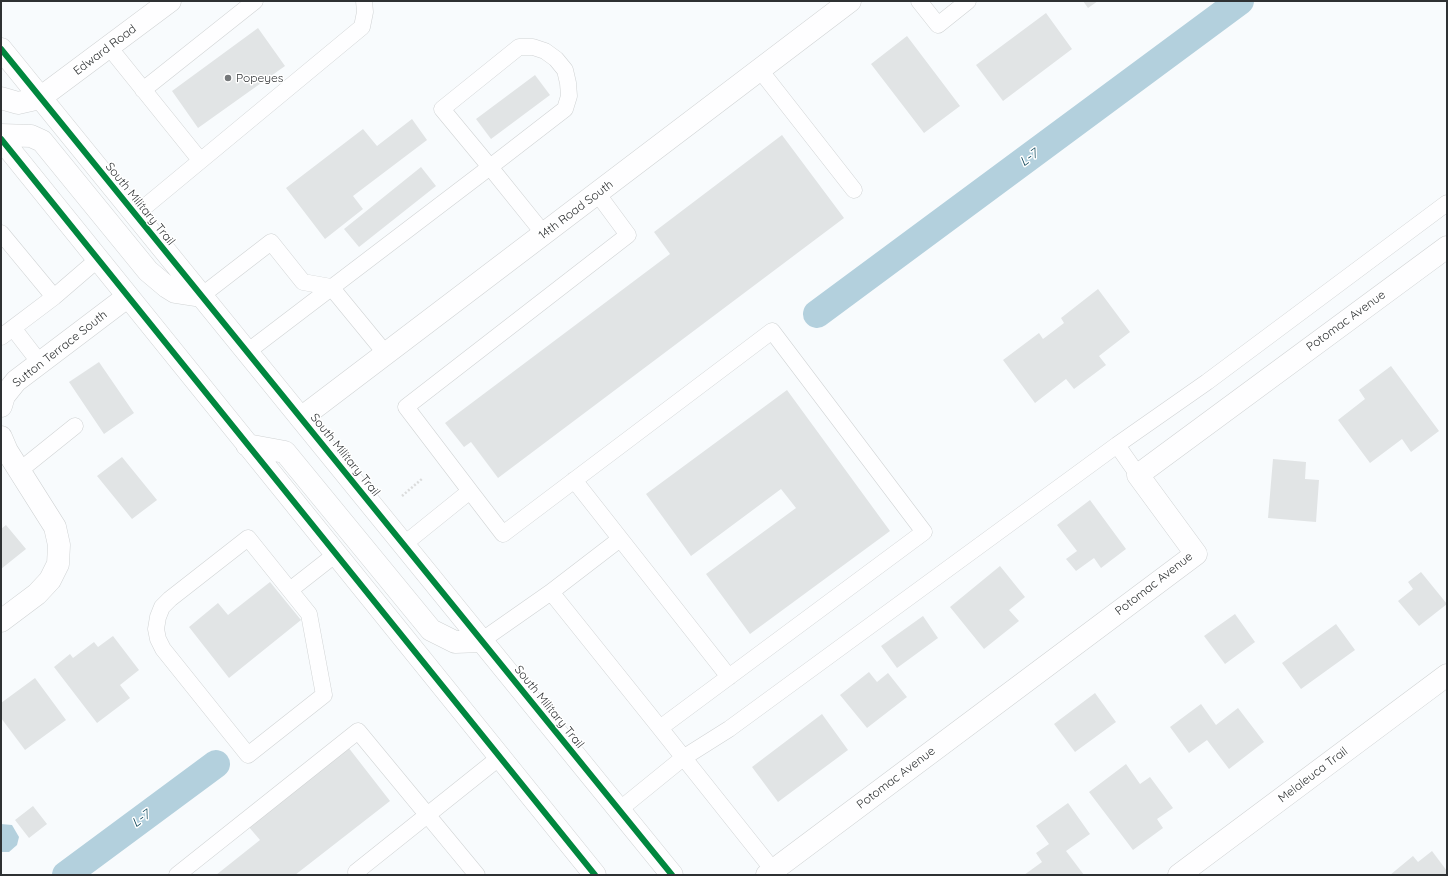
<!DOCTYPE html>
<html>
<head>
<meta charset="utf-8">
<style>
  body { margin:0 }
  #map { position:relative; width:1448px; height:876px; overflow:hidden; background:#f8fbfd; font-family:Quicksand,sans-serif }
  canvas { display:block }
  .frame { position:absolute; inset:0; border:2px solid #2e3133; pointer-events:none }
</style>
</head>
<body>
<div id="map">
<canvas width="1448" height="876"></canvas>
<div class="frame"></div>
</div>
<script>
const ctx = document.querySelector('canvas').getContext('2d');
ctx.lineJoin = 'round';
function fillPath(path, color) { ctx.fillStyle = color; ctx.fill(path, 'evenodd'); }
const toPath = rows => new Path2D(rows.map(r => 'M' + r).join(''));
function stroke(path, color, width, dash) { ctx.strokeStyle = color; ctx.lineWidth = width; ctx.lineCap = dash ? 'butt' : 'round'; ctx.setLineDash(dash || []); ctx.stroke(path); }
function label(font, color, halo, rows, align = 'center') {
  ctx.font = font + ' Quicksand,sans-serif'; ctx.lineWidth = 3; ctx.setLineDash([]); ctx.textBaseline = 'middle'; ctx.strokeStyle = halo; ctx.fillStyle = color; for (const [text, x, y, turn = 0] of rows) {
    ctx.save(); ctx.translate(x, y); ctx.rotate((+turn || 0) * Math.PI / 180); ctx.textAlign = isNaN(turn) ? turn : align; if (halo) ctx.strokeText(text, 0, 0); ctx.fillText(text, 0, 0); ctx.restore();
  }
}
fillPath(toPath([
  [1,824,12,825,19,837,17,845,9,852,1,852]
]), '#b3d0dd');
stroke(toPath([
  [817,314,1240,1],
  [66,875,216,764]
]), '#b3d0dd', 28);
fillPath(toPath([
  [1083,1,1098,1,1088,8],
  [1046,13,1072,49,1003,101,976,65],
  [258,28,285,66,198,128,172,91],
  [907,36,960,106,924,133,871,64],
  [535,75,550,95,491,139,476,119],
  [412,119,427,140,353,196,363,209,325,239,286,188,363,129,377,146],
  [782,135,844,218,498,478,471,442,464,447,445,423,670,254,654,232],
  [421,167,436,186,359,247,344,229],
  [1098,289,1130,332,1099,356,1106,365,1074,389,1066,379,1035,403,1003,360,1039,333,1043,339,1064,323,1061,318],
  [99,362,134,413,104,434,69,382],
  [1391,366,1439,431,1411,452,1402,439,1370,463,1338,420,1365,399,1359,390],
  [787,390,890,531,750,634,706,574,796,508,781,489,691,556,646,494],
  [122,457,157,500,132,519,97,476],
  [1273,459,1306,462,1305,479,1319,480,1316,522,1268,518],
  [1090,500,1126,549,1101,568,1094,558,1076,571,1066,559,1077,551,1057,525],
  [6,525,26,549,1,569,1,529],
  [1000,566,1025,597,1009,610,1019,621,984,649,950,607],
  [1421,572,1447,604,1419,626,1398,601,1413,589,1408,582],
  [270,582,301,620,229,678,189,627,218,603,228,615],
  [1235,614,1255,642,1225,664,1204,636],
  [923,616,938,638,897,668,881,646],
  [1336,624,1355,650,1301,689,1282,663],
  [113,636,139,670,120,685,130,698,97,723,54,667,70,654,73,658,94,642,98,647],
  [869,672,877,682,888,673,907,697,867,728,840,695],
  [35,678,66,720,25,750,1,718,1,703],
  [1095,693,1116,722,1075,752,1054,724],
  [1201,704,1216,725,1238,708,1264,742,1229,769,1207,740,1189,753,1170,727],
  [822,714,848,750,778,802,752,767],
  [348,747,390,801,295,875,216,875,260,840,248,826],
  [1126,764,1140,784,1150,777,1173,808,1157,819,1163,828,1133,850,1089,792],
  [1068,803,1090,834,1066,851,1084,875,1024,875,1042,862,1036,853,1049,844,1036,826],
  [33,806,47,824,29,838,15,820],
  [1432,851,1447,871,1447,875,1390,875,1413,856,1418,862]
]), '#e1e4e5');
const service = toPath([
  [919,1,938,25,968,1],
  [109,47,200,160],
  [760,70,854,190],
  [143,90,255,1],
  [135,215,362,27,365,12,364,1],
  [1,233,54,297,1,337],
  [201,296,271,242,303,282,331,287,386,354],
  [54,297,97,260],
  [13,328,40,363],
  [247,352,490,167,565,109,569,96,568,83,565,70,556,59,545,51,533,47,519,47,442,109,490,167,544,234],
  [1117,445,1207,382,1447,203],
  [19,471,75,426],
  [574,480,729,677],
  [470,491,503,534,772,331,924,532,660,728,551,592,481,641],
  [248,538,309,614,324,695,248,755,163,649,158,639,156,629,158,617,162,607,170,599,248,538],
  [403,545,470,491,406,407,628,235,597,193],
  [290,590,336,554],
  [551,592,620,539],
  [660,728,773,870],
  [619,810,683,758,729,729,1117,445,1138,475],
  [177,875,358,731,477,875],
  [359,875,356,872,500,757]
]);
const minor = toPath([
  [40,98,170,1],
  [1,406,4,396,16,381,127,297],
  [301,418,850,1],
  [1,437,7,451,55,527,59,545,58,564,50,580,37,594,1,621],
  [767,875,1196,554,1138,475,1447,247],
  [1179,875,1447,675]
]);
const primary = toPath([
  [1,49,672,875],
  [1,98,18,103,40,98],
  [1,135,31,136,42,141,148,271,167,287,175,292,201,296],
  [1,139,595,875],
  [247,445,285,452,431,630,455,642,481,641]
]);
stroke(service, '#d0d3d4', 17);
stroke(minor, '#d0d3d4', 23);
stroke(primary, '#d0d3d4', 23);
stroke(toPath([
  [402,496,423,478]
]), '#dbdcdc', 2.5, [2, 2]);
stroke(service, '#fefeff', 16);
stroke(minor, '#fefeff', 22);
stroke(primary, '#fefeff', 22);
stroke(toPath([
  [1,49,672,875],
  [1,139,595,875]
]), '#00873e', 6);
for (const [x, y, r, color] of [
  [228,78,4,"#75787a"]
]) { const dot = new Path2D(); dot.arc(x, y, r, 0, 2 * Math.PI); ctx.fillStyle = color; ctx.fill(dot); stroke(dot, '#fff', 1.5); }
label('12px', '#2e3133', '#fff', [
  ["Edward Road",105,50,-37],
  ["South Military Trail",140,204,51],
  ["14th Road South",576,210,-37],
  ["Potomac Avenue",1346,321,-36],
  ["Sutton Terrace South",60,349,-38],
  ["South Military Trail",345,455,51],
  ["Potomac Avenue",1154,584,-38],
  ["South Military Trail",549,707,51],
  ["Melaleuca Trail",1313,775,-37],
  ["Potomac Avenue",896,778,-37]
]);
label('12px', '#2e3133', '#fff', [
  ["Popeyes",236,78]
], 'left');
label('italic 13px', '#0a4457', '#fff', [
  ["L-7",1029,158,-36],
  ["L-7",141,819,-36]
]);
</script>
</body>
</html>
